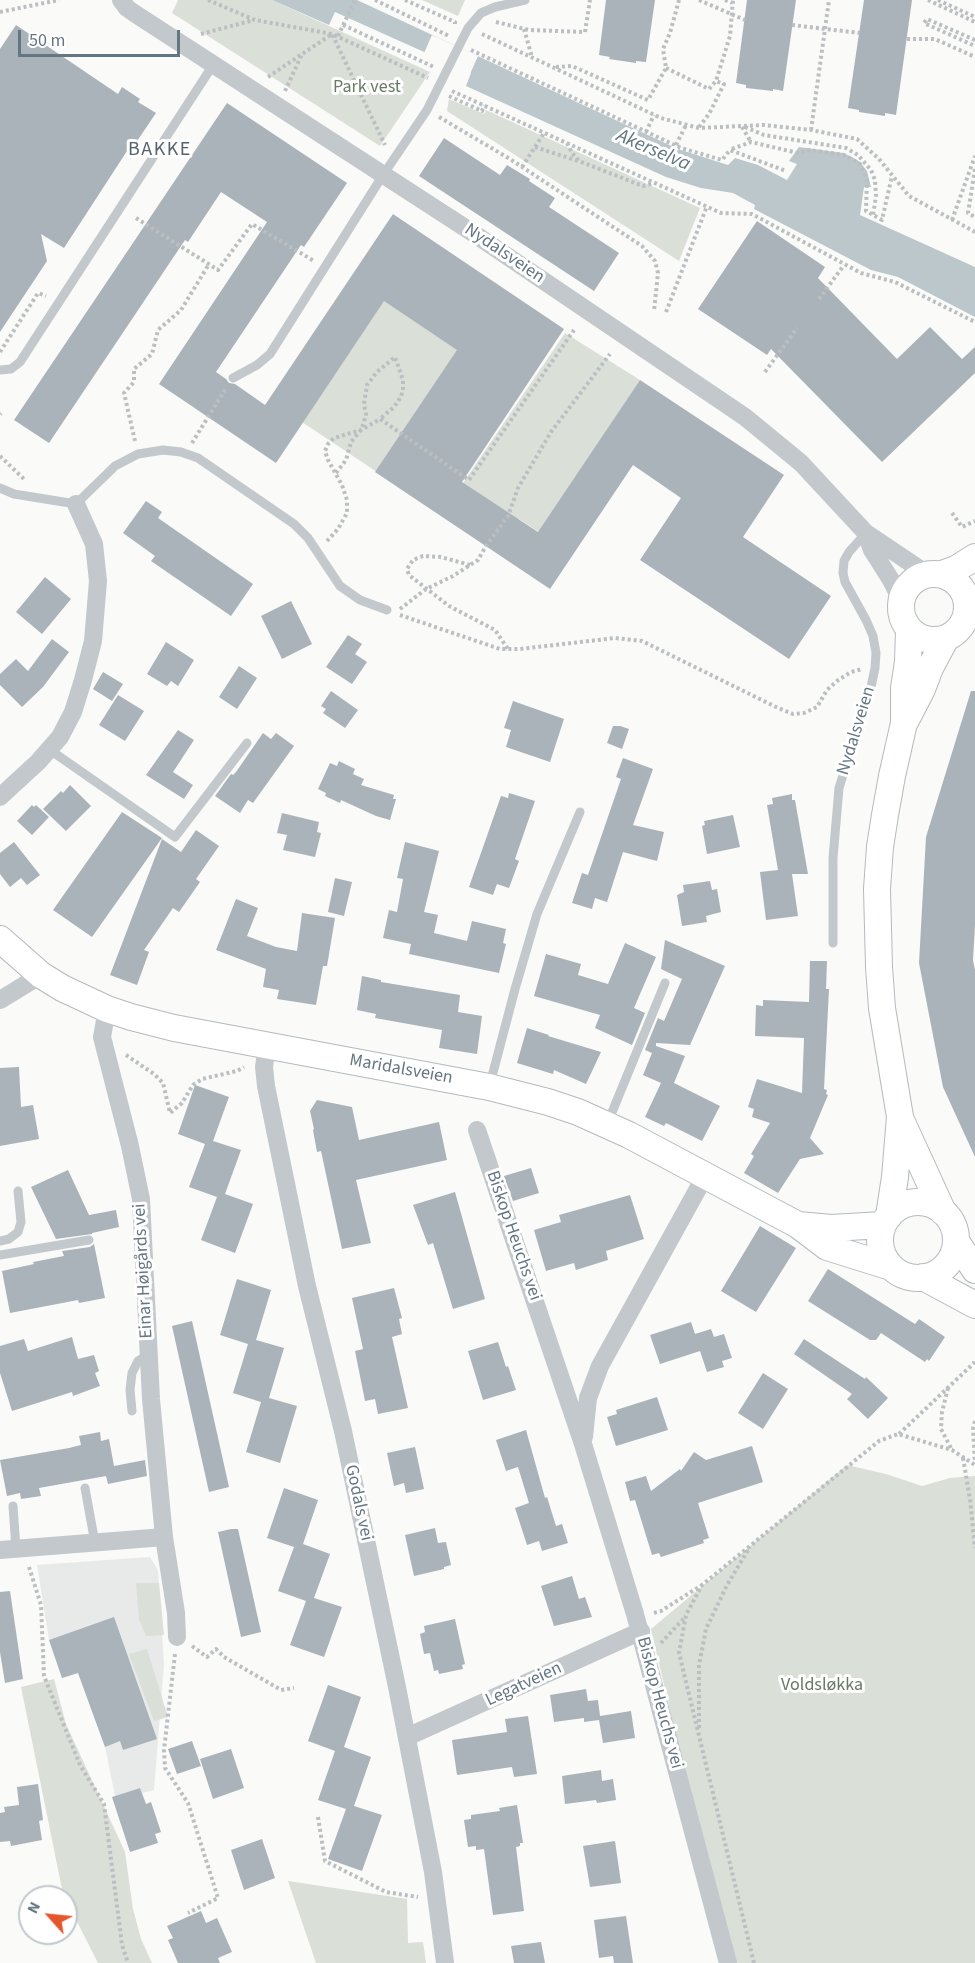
<!DOCTYPE html>
<html>
<head>
<meta charset="utf-8">
<style>
  body { margin:0 }
  #map { position:relative; width:975px; height:1963px; overflow:hidden; background:#fafaf8; font-family:"Source Sans 3",sans-serif }
  canvas { display:block }
  .north { position:absolute; left:18px; top:1885px; width:60px; height:60px; box-sizing:border-box; background:#fff; border:2px solid #c1c8cd; border-radius:50%; rotate:297deg; font-size:16px; font-weight:700; line-height:24px; text-align:center; color:#657683 }
  .north::after { content:''; display:block; margin:auto; width:21px; height:27px; background:#e4572e; clip-path:polygon(50% 0,100% 100%,50% 72%,0 100%) }
  .scale { position:absolute; left:18px; top:30px; width:162px; height:27px; box-sizing:border-box; border:3px solid #657683; border-top:0; padding-left:8px; font-size:18px; line-height:21px; white-space:nowrap; color:#657683; -webkit-text-stroke:4px #fff; paint-order:stroke }
</style>
</head>
<body>
<div id="map">
<canvas width="975" height="1963"></canvas>
<div class="north">N</div>
<div class="scale">50 m</div>
</div>
<script>
const ctx = document.querySelector('canvas').getContext('2d');
ctx.lineJoin = 'round';
function fillPath(path, color) { ctx.fillStyle = color; ctx.fill(path, 'evenodd'); }
const toPath = rows => new Path2D(rows.map(r => 'M' + r).join(''));
function stroke(path, color, width, dash) { ctx.strokeStyle = color; ctx.lineWidth = width; ctx.lineCap = dash ? 'butt' : 'round'; ctx.setLineDash(dash || []); ctx.stroke(path); }
function label(font, color, halo, rows, align = 'center') {
  ctx.font = font + ' "Source Sans 3",sans-serif'; ctx.lineWidth = 6; ctx.setLineDash([]); ctx.textBaseline = 'middle'; ctx.strokeStyle = halo; ctx.fillStyle = color; for (const [text, x, y, turn = 0] of rows) {
    ctx.save(); ctx.translate(x, y); ctx.rotate((+turn || 0) * Math.PI / 180); ctx.textAlign = isNaN(turn) ? turn : align; if (halo) ctx.strokeText(text, 0, 0); ctx.fillText(text, 0, 0); ctx.restore();
  }
}
fillPath(toPath([
  [150,1557,158,1570,164,1664,154,1790,142,1793,140,1788,115,1796,105,1747,78,1673,62,1678,49,1640,37,1565]
]), '#e8e9e9');
fillPath(toPath([
  [178,0,272,0,430,72,380,146,172,13],
  [422,0,465,0,458,16],
  [449,99,484,114,486,110,700,208,679,261,447,111],
  [384,300,459,350,377,472,302,422],
  [565,333,640,380,539,532,519,519,497,553,463,483],
  [847,1465,886,1474,922,1486,950,1478,975,1476,975,1963,729,1963,651,1629],
  [136,1583,159,1583,164,1635,146,1636,139,1619],
  [147,1649,168,1717,154,1721,129,1654],
  [54,1679,66,1724,125,1852,133,1909,141,1939,152,1963,98,1963,63,1894,21,1687],
  [288,1881,407,1899,408,1943,423,1942,426,1963,316,1963]
]), '#dadfd7');
fillPath(toPath([
  [272,0,357,0,678,149,728,165,735,158,758,165,787,180,797,164,789,161,799,147,843,153,852,157,860,162,867,171,871,187,864,187,860,215,975,267,975,317,898,277,871,270,754,209,755,205,733,193,701,188,666,177,466,86,471,73,335,12,329,25]
]), '#bbc7cb');
fillPath(toPath([
  [432,35,478,56,470,74,424,53]
]), '#fafaf8');
fillPath(toPath([
  [606,0,655,0,646,62,636,61,636,63,609,59,610,57,599,55],
  [747,0,796,0,783,91,773,89,773,91,746,88,746,85,736,83],
  [864,0,912,0,896,115,885,113,885,116,859,112,859,110,848,108],
  [16,25,118,94,122,87,140,99,138,102,156,113,129,153,127,151,64,248,41,234,47,261,0,332,0,49],
  [227,103,347,183,304,247,301,245,216,372,226,379,229,383,235,384,265,405,393,214,564,329,462,482,538,532,640,380,784,475,743,537,831,596,789,659,640,560,681,498,633,465,550,589,375,472,457,350,384,301,276,463,159,384,267,222,221,192,188,242,185,240,49,443,14,420],
  [444,138,500,175,507,165,530,179,529,181,555,198,549,207,619,253,594,291,419,176],
  [757,221,825,267,818,278,897,359,930,327,962,359,975,347,975,373,882,462,771,349,767,355,698,309],
  [146,501,162,512,158,518,253,584,231,616,151,561,155,556,123,533],
  [45,577,71,599,42,634,16,612],
  [291,601,312,644,282,659,261,616],
  [348,635,362,644,355,654,367,662,352,684,326,667],
  [52,639,69,652,43,687,22,707,0,685,0,674,16,659,28,671],
  [166,642,194,660,178,686,171,681,167,686,147,674],
  [239,666,257,678,237,709,219,697],
  [103,672,123,684,112,701,93,689],
  [331,691,358,710,345,728,323,713,326,709,321,706],
  [971,691,975,691,975,926,973,960,975,970,975,1157,943,1087,919,963,926,837],
  [118,695,144,711,125,741,99,725],
  [513,701,564,719,550,762,506,747,511,730,504,728],
  [613,726,620,726,629,729,622,749,607,743],
  [178,730,194,740,173,772,193,785,184,799,146,775],
  [263,733,271,739,276,733,294,746,253,803,248,800,240,813,215,796,231,774,233,775,236,772],
  [623,758,653,769,633,825,664,832,657,861,623,852,607,902,595,898,592,909,572,903,582,873,588,875,621,779,616,777],
  [339,761,355,769,353,774,364,779,361,785,394,795,393,799,396,799,390,820,376,816,341,800,340,803,325,796,326,793,318,789,330,763,337,766],
  [70,785,91,806,66,831,43,809,61,791,63,793],
  [509,793,535,801,515,859,519,861,509,888,497,884,493,895,469,887,501,796,508,798],
  [792,794,792,800,795,800,808,874,792,874,798,916,766,920,760,872,778,870,767,805,773,804,772,798],
  [32,805,34,807,36,805,49,817,32,835,17,821],
  [122,812,162,838,92,937,53,910],
  [282,813,319,822,317,832,321,833,315,857,283,850,287,835,277,833],
  [733,815,740,847,707,854,702,826,705,825,704,821],
  [196,830,219,846,196,879,200,882,179,912,173,908,144,950,149,952,137,985,110,975,162,839,181,852],
  [14,842,40,875,27,885,21,878,10,887,0,874,0,853],
  [405,842,439,851,424,912,438,915,434,933,467,941,472,921,506,929,503,943,506,944,499,973,409,954,411,944,383,938,389,910,397,912,403,879,397,878],
  [335,878,352,882,344,916,328,912],
  [710,881,712,890,717,889,721,912,706,916,707,922,682,926,677,895,684,892,683,885],
  [236,899,258,908,247,936,276,947,297,951,302,913,335,918,327,966,323,966,316,1005,277,999,279,990,263,987,266,969,216,950],
  [665,940,725,966,690,1045,656,1043,656,1046,685,1056,674,1083,720,1106,702,1141,666,1123,664,1126,645,1117,661,1083,643,1075,652,1053,645,1050,658,1018,664,1021,682,979,661,969],
  [625,943,656,957,634,1008,645,1013,632,1045,595,1028,600,1015,534,996,546,954,581,964,578,975,608,984],
  [810,961,827,961,826,989,829,989,824,1089,827,1090,826,1094,828,1095,810,1138,824,1154,800,1159,778,1193,744,1173,754,1156,751,1154,770,1123,752,1117,754,1109,748,1107,757,1079,802,1093,804,1038,755,1036,756,1005,763,1006,763,1000,809,1002],
  [362,976,381,980,381,982,460,995,458,1012,482,1016,477,1054,439,1048,442,1030,375,1018,376,1014,357,1010],
  [527,1028,549,1035,548,1036,601,1052,586,1084,554,1070,553,1074,517,1063],
  [19,1067,21,1107,33,1105,39,1139,0,1146,0,1068],
  [195,1085,229,1097,213,1141,241,1150,225,1194,253,1204,235,1253,201,1240,217,1197,189,1187,205,1144,178,1134],
  [317,1100,352,1107,359,1140,439,1122,447,1160,356,1180,371,1243,342,1249,321,1151,317,1152,313,1130,314,1129,310,1111],
  [531,1168,539,1193,513,1201,504,1176],
  [68,1170,89,1215,116,1210,119,1227,92,1233,92,1234,56,1239,31,1187],
  [455,1192,485,1299,453,1309,433,1243,428,1245,413,1205],
  [630,1195,644,1239,606,1251,608,1260,576,1270,574,1263,546,1271,534,1230,561,1222,559,1215],
  [760,1226,796,1248,756,1312,721,1291],
  [94,1244,105,1298,79,1303,78,1300,10,1313,2,1271,34,1264,33,1262,64,1256,62,1251,90,1247],
  [828,1269,915,1324,919,1319,945,1337,929,1361,927,1359,925,1362,881,1333,876,1340,870,1340,808,1301],
  [237,1279,271,1290,256,1340,284,1348,269,1398,297,1406,280,1463,246,1452,261,1402,233,1393,248,1344,220,1335],
  [394,1288,402,1318,399,1319,402,1334,392,1337,408,1408,378,1414,375,1399,365,1401,355,1351,363,1349,352,1298],
  [192,1321,229,1487,209,1492,172,1326],
  [691,1322,695,1334,711,1329,714,1337,724,1334,732,1358,722,1361,724,1367,707,1372,700,1351,660,1364,650,1335],
  [72,1337,78,1359,94,1355,99,1371,95,1373,100,1386,73,1396,72,1392,12,1411,0,1373,0,1346,24,1339,28,1351],
  [804,1339,865,1379,866,1377,888,1398,868,1419,847,1399,852,1394,794,1354],
  [498,1342,506,1367,508,1366,516,1390,483,1400,468,1351],
  [763,1373,788,1389,763,1429,738,1413],
  [657,1397,668,1430,616,1446,607,1417,617,1414,616,1410],
  [526,1430,545,1498,547,1497,556,1526,562,1524,568,1543,542,1551,539,1541,527,1545,515,1508,529,1503,518,1467,506,1471,496,1440],
  [100,1432,101,1441,109,1439,114,1466,145,1460,147,1476,108,1484,106,1476,39,1488,41,1496,21,1499,20,1493,7,1496,0,1460,69,1448,81,1445,79,1436],
  [752,1446,763,1482,698,1503,709,1538,703,1540,704,1543,661,1557,659,1553,652,1555,635,1500,630,1501,625,1482,646,1476,651,1491,680,1469,681,1471,694,1452,706,1460],
  [415,1447,424,1489,406,1493,404,1483,394,1486,387,1453],
  [284,1488,318,1500,303,1544,330,1554,314,1598,342,1607,324,1657,290,1645,306,1601,278,1591,294,1547,267,1538],
  [435,1528,438,1543,446,1542,451,1565,444,1567,444,1569,414,1576,405,1535],
  [231,1529,238,1529,261,1632,241,1637,218,1532],
  [572,1576,579,1599,585,1597,592,1617,554,1626,541,1586],
  [10,1591,23,1679,5,1683,0,1652,0,1592],
  [114,1617,157,1739,123,1750,120,1741,105,1747,78,1673,62,1678,49,1640],
  [455,1619,465,1664,462,1665,463,1669,439,1674,438,1670,434,1671,430,1653,424,1654,420,1634,425,1632,424,1626],
  [328,1685,361,1697,344,1747,371,1757,354,1806,382,1815,362,1871,328,1859,346,1809,318,1800,335,1751,308,1741],
  [586,1689,588,1701,598,1700,600,1716,631,1711,635,1738,603,1743,599,1720,584,1722,584,1718,554,1722,550,1695],
  [528,1716,537,1774,514,1777,512,1767,457,1775,452,1740,507,1732,505,1719],
  [192,1741,201,1766,177,1774,168,1749],
  [231,1749,244,1788,213,1799,200,1759],
  [601,1770,602,1781,613,1779,616,1800,597,1803,596,1800,565,1804,562,1776],
  [38,1784,43,1820,39,1821,42,1840,11,1846,10,1841,0,1842,0,1813,5,1812,4,1807,19,1805,17,1787],
  [140,1788,146,1804,151,1802,161,1832,155,1834,158,1843,130,1852,112,1797],
  [517,1805,523,1843,520,1843,520,1846,516,1847,524,1911,493,1915,484,1849,476,1850,476,1846,468,1847,464,1820,471,1819,471,1815,500,1811,499,1808],
  [262,1839,275,1878,244,1890,231,1850],
  [615,1841,621,1883,590,1887,583,1846],
  [201,1911,206,1923,217,1918,232,1952,218,1958,220,1963,178,1963,168,1940,173,1938,167,1926],
  [626,1916,633,1963,614,1963,613,1956,599,1958,594,1920],
  [541,1942,545,1963,514,1963,511,1946]
]), '#aab3b9');
const secondary = toPath([
  '901 607a33 33 0 1 1 66 0a33 33 0 1 1-66 0Z',
  [942,574,956,569,975,557],
  [906,720,922,689,930,668,946,638],
  [0,939,41,975,62,988,107,1009,131,1017,174,1028,489,1087,548,1102,578,1112,629,1135,798,1225,827,1247,891,1267],
  [900,1118,943,1212],
  '880 1240a38 38 0 1 1 76 0a38 38 0 1 1-76 0Z',
  [889,1216,895,1177,900,1117,882,1008,879,967,877,889,880,847,885,815,892,776,904,723,904,688,908,662,909,630],
  [798,1225,831,1228,883,1225],
  [956,1241,975,1270],
  [923,1277,975,1305]
]);
stroke(secondary, '#b3babf', 28);
stroke(toPath([
  [208,0,255,20,332,34,428,78],
  [375,0,449,36],
  [405,0,455,22,455,24],
  [699,0,745,20],
  [725,0,732,3],
  [928,0,975,22],
  [938,0,975,17],
  [0,12,59,0],
  [496,22,529,30,585,32,590,0],
  [343,25,434,67],
  [792,25,860,33],
  [524,29,532,57],
  [201,34,254,20],
  [482,34,661,118,699,128,764,125,811,130,857,139,879,159,909,196,975,232],
  [338,36,355,0],
  [907,39,935,39,975,57],
  [975,40,927,19,924,23,975,46],
  [471,50,681,148,722,160,730,150,786,171],
  [556,67,572,66,648,100,666,68,663,49,670,33,679,0],
  [666,68,709,89,716,81,730,36,733,0],
  [268,77,332,34,385,145],
  [285,91,302,54],
  [452,91,721,213,752,214,861,273,895,282,975,322],
  [449,96,482,111,484,105],
  [439,117,510,159,642,246,655,261,658,273,654,311],
  [699,127,709,114,724,84,716,81],
  [742,127,751,142],
  [745,127,764,135,846,148,858,155,871,170,875,180,876,196,873,215],
  [811,130,829,0],
  [646,132,654,115],
  [567,143,572,153,579,161,635,183,643,186,654,183],
  [676,145,686,125],
  [535,147,578,161],
  [732,149,751,142,798,153,810,150,844,155,860,164,867,179,866,211,882,220,892,176],
  [522,167,544,133],
  [975,169,968,213,975,217],
  [136,218,218,270,252,224,314,261],
  [952,220,975,156],
  [819,299,844,265],
  [666,312,707,206],
  [0,352,38,293,46,296],
  [765,372,797,328],
  [0,414,1,413],
  [135,441,124,393,134,382,134,369,152,354,158,330,181,310,209,264],
  [192,443,226,388],
  [0,456,26,481],
  [336,473,346,460,351,442,361,430,364,422,366,414,364,404,367,385,377,372,395,357,403,380,403,389,401,397,394,407,380,419],
  [952,513,962,527,975,521],
  [327,541,338,529,347,513,347,500,342,485,328,460,325,451,328,444,334,438,361,430,380,419,469,480,574,330],
  [470,565,441,557,423,556,413,560,407,569,409,575,449,606,495,630,508,649],
  [400,609,426,589,453,576,478,560,486,546,508,516,518,488,551,432,610,354],
  [400,615,500,649,520,649,615,638,642,641,778,708,793,714,804,713,817,707,827,690,837,681,851,672,862,669],
  [126,1055,154,1074,163,1083,170,1113,182,1103,193,1085,202,1079,237,1071,244,1067],
  [948,1388,942,1412,941,1429,952,1450],
  [975,1421,973,1429,975,1463],
  [899,1434,974,1363,975,1360],
  [963,1458,970,1499,975,1548],
  [29,1567,41,1605,44,1676,80,1765,104,1804,122,1945,128,1963],
  [654,1613,661,1611,702,1585],
  [661,1643,686,1616],
  [192,1646,207,1657,216,1649,224,1657,281,1690,294,1688],
  [175,1654,164,1750,165,1768,188,1803,218,1898,188,1913],
  [699,1728,699,1665,706,1629,727,1585,750,1547],
  [318,1817,325,1861,386,1892,418,1897],
  [754,1963,679,1653,686,1615,702,1585,879,1441,898,1434,952,1450,975,1465]
]), '#bbbfc2', 4, [3, 3]);
stroke(toPath([
  [0,370,11,369,20,362,213,65],
  [233,378,257,365,270,354,383,175,427,110,468,28,481,13,495,7,525,0],
  [0,488,14,494,76,504,115,466,138,454,163,450,181,452,198,458,294,524,308,538,340,586,360,600,387,610],
  [50,750,175,837,247,743],
  [833,943,833,858,839,788,871,687,875,668,876,653,873,636,866,620,845,582,843,573,844,561,849,552,866,533],
  [490,1084,515,989,537,914,580,812],
  [608,1122,665,983],
  [0,1241,9,1239,18,1232,21,1222,18,1191],
  [0,1255,89,1240],
  [132,1411,130,1390,132,1373,138,1361,149,1354],
  [85,1488,95,1543],
  [13,1506,16,1549]
]), '#c3c8cc', 9);
stroke(toPath([
  [121,0,127,8,134,13,470,231,745,417,801,463,866,533,927,574],
  [866,533,872,550,891,580,901,600],
  [0,797,38,762,60,737,73,712,83,680,93,641,98,581,94,544,76,504],
  [0,1000,41,975],
  [107,1009,102,1037,130,1146,141,1199,151,1399,164,1537,176,1613,177,1637],
  [267,1045,264,1067,266,1086,307,1286,343,1431,397,1687,433,1872,445,1963],
  [477,1130,583,1444,635,1614,728,1963],
  [584,1437,588,1398,600,1366,705,1176],
  [0,1550,164,1537],
  [407,1737,641,1631]
]), '#c3c8cc', 18);
stroke(secondary, '#fff', 26);
label('18px', '#687a64', '#fff', [
  ["Park vest",367,88],
  ["Voldsløkka",822,1686]
]);
label('18px', '#657683', '#fff', [
  ["Nydalsveien",504,254,34],
  ["Nydalsveien",857,731,-73],
  ["Maridalsveien",401,1070,10],
  ["Biskop Heuchs vei",513,1236,71],
  ["Einar Høigårds vei",144,1271,-93],
  ["Godals vei",358,1503,78],
  ["Legatveien",524,1685,-25],
  ["Biskop Heuchs vei",659,1703,75]
]);
ctx.letterSpacing = '1.5px';
label('20px', '#57646e', '#fff', [
  ["BAKKE",160,151]
]);
ctx.letterSpacing = '0px';
label('italic 20px', '#60757c', '#fff', [
  ["Akerselva",653,151,23]
]);
</script>
</body>
</html>
